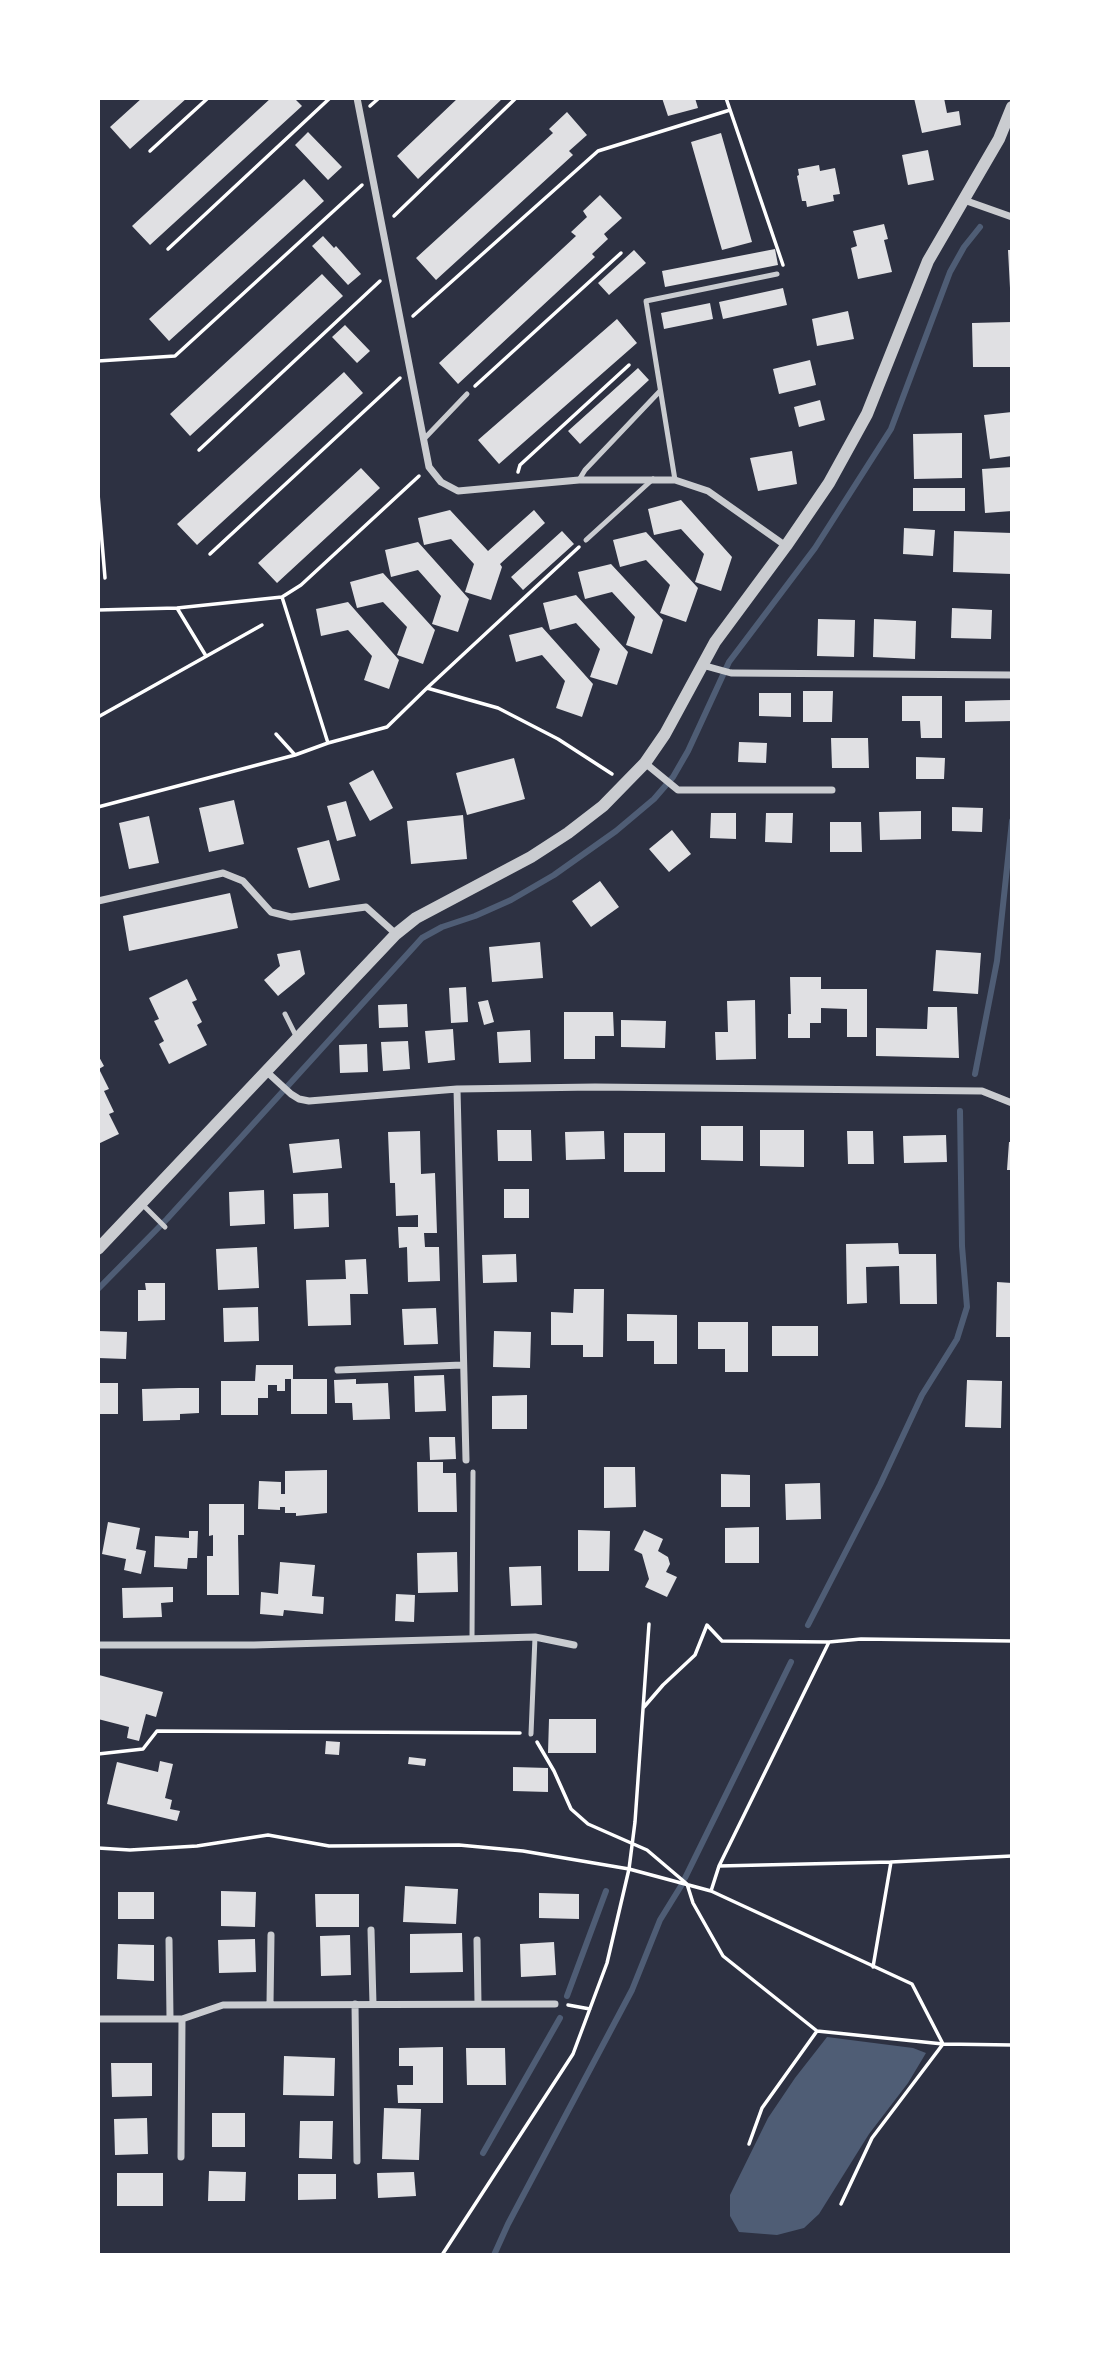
<!DOCTYPE html>
<html>
<head>
<meta charset="utf-8">
<style>
  body { margin:0 }
  #map { position:relative; width:1110px; height:2353px; overflow:hidden; background:#2d3142; font-family:"DejaVu Sans",sans-serif }
  canvas { display:block }
  .frame { position:absolute; inset:0; border:100px solid #fff; pointer-events:none }
</style>
</head>
<body>
<div id="map">
<canvas width="1110" height="2353"></canvas>
<div class="frame"></div>
</div>
<script>
const ctx = document.querySelector('canvas').getContext('2d');
ctx.lineJoin = 'round';
function fillPath(path, color) { ctx.fillStyle = color; ctx.fill(path, 'evenodd'); }
const toPath = rows => new Path2D(rows.map(r => 'M' + r).join(''));
function stroke(path, color, width, dash) { ctx.strokeStyle = color; ctx.lineWidth = width; ctx.lineCap = dash ? 'butt' : 'round'; ctx.setLineDash(dash || []); ctx.stroke(path); }
fillPath(toPath([
  [827,2037,913,2048,926,2053,908,2083,869,2134,819,2214,804,2228,777,2235,739,2232,730,2216,730,2195,768,2118,795,2078]
]), '#4f5d75');
stroke(toPath([
  [975,1074,997,961,1012,821],
  [98,1289,167,1219,422,938,442,927,475,916,511,900,554,875,616,831,654,799,673,777,688,751,729,662,815,548,891,429,950,272,964,247,980,227],
  [808,1625,880,1485,922,1395,957,1339,967,1307,962,1246,960,1111],
  [685,1878,791,1662],
  [567,1996,606,1891],
  [483,2153,560,2018],
  [494,2255,508,2224,632,1990,660,1920,681,1886]
]), '#4f5d75', 6);
fillPath(toPath([
  [142,98,187,98,130,149,110,127],
  [271,98,294,98,302,106,150,245,132,226],
  [458,98,503,98,418,179,397,156],
  [662,98,695,98,698,108,668,116],
  [914,98,944,98,947,113,959,111,961,125,922,133],
  [567,112,587,135,569,151,573,155,436,280,416,258,553,133,549,129],
  [308,132,342,167,328,180,295,145],
  [721,133,752,242,722,250,691,142],
  [928,150,934,180,908,185,902,155],
  [819,165,820,171,835,168,840,194,833,195,834,201,807,207,806,201,802,201,797,176,799,175,798,169],
  [304,179,324,201,169,341,149,319],
  [600,195,622,218,604,234,608,239,592,254,595,257,458,384,439,363,576,236,571,232,587,217,583,211],
  [884,224,888,239,884,240,892,272,858,279,851,248,857,246,853,231],
  [323,236,334,248,336,246,361,274,348,285,312,246],
  [775,249,778,265,665,287,662,271],
  [634,250,646,263,609,295,598,283],
  [1008,250,1012,250,1012,288,1010,288],
  [322,274,343,296,190,436,170,414],
  [783,288,787,305,723,319,719,302],
  [710,303,713,319,664,329,661,313],
  [848,311,854,339,817,346,812,319],
  [617,319,637,343,499,464,478,440],
  [1012,322,1012,367,973,367,972,323],
  [345,325,370,351,357,363,332,337],
  [810,360,816,385,779,394,773,369],
  [638,368,649,380,580,444,568,431],
  [344,372,363,393,197,545,177,524],
  [820,400,825,420,799,427,794,407],
  [1012,412,1012,456,990,459,984,415],
  [962,433,962,478,914,479,913,434],
  [792,451,797,484,758,491,750,458],
  [1012,467,1012,511,985,513,982,469],
  [361,468,380,488,277,583,258,563],
  [913,488,965,488,965,511,913,511],
  [681,500,732,557,721,591,695,582,704,554,681,529,654,535,648,509],
  [450,510,488,551,534,510,545,523,500,564,502,567,491,600,465,592,474,564,451,539,424,545,418,518],
  [904,528,935,530,933,556,903,554],
  [562,531,574,544,523,590,511,577],
  [954,531,1012,533,1012,574,953,572],
  [646,532,698,588,686,622,660,613,670,585,646,560,620,567,613,540],
  [418,542,469,599,458,632,432,624,441,596,418,570,391,577,385,550],
  [611,564,663,620,652,654,626,645,635,617,612,592,585,599,578,572],
  [383,573,435,630,423,664,397,655,407,627,383,602,357,608,350,582],
  [576,595,628,652,617,685,590,677,600,649,576,623,550,630,543,603],
  [348,602,399,660,389,689,364,680,372,656,348,630,321,636,316,609],
  [952,608,992,610,991,639,951,638],
  [818,619,855,620,854,657,817,656],
  [874,619,916,621,915,659,873,657],
  [542,627,593,684,582,717,556,708,565,681,542,655,516,662,509,635],
  [803,691,833,691,832,722,803,722],
  [759,693,791,693,791,717,759,716],
  [902,696,942,696,942,738,921,738,920,721,902,721],
  [1012,700,1012,721,965,722,965,701],
  [831,738,868,738,869,768,832,768],
  [739,742,767,743,766,763,738,762],
  [916,757,945,758,944,779,916,779],
  [514,758,525,799,467,815,456,773],
  [373,770,393,808,370,821,349,783],
  [234,800,244,844,209,852,199,808],
  [346,801,356,836,337,841,327,806],
  [952,807,983,808,982,832,952,831],
  [921,811,921,839,880,840,879,812],
  [711,813,736,813,736,839,710,838],
  [766,813,793,813,792,843,765,842],
  [463,815,467,859,411,864,407,821],
  [149,816,159,863,129,869,119,823],
  [830,822,861,822,862,852,830,852],
  [672,830,691,854,669,872,649,849],
  [329,840,340,880,309,888,297,848],
  [600,881,619,907,591,927,572,901],
  [230,893,238,928,129,951,123,916],
  [540,942,543,978,492,982,489,947],
  [300,950,305,974,278,996,264,980,280,966,277,954],
  [936,950,981,953,978,994,933,991],
  [790,977,821,977,821,989,867,989,867,1037,847,1037,847,1009,821,1008,821,1023,810,1023,810,1038,788,1038,788,1014,791,1014],
  [187,979,197,1000,192,1002,202,1022,197,1025,207,1045,169,1064,159,1044,164,1041,154,1021,159,1019,149,998],
  [466,987,468,1022,451,1023,449,988],
  [488,1000,494,1022,484,1025,478,1002],
  [755,1000,756,1059,716,1060,715,1032,728,1032,727,1001],
  [407,1004,408,1027,379,1028,378,1005],
  [928,1007,957,1007,959,1058,876,1056,876,1028,927,1029],
  [564,1012,613,1012,614,1036,595,1036,595,1059,564,1059],
  [621,1020,666,1021,665,1048,621,1047],
  [453,1029,455,1060,428,1063,425,1031],
  [530,1030,531,1062,499,1063,497,1032],
  [408,1041,410,1069,383,1071,381,1042],
  [367,1044,368,1072,340,1073,339,1045],
  [98,1055,104,1066,99,1069,109,1089,104,1091,114,1112,109,1114,119,1134,98,1144],
  [701,1126,743,1126,743,1161,701,1160],
  [497,1130,531,1130,532,1161,498,1161],
  [760,1130,804,1130,804,1167,760,1166],
  [420,1131,421,1174,435,1173,437,1233,424,1233,425,1247,439,1247,440,1281,408,1282,407,1247,399,1248,398,1227,418,1227,418,1215,396,1216,395,1183,390,1183,388,1132],
  [604,1131,605,1159,566,1160,565,1132],
  [847,1131,873,1131,874,1164,848,1164],
  [624,1133,665,1133,665,1172,624,1172],
  [946,1135,947,1162,904,1163,903,1136],
  [339,1139,342,1168,293,1173,289,1144],
  [1009,1142,1012,1142,1012,1170,1007,1170],
  [504,1189,529,1189,529,1218,504,1218],
  [264,1190,265,1224,230,1226,229,1192],
  [328,1193,329,1227,294,1229,293,1194],
  [898,1243,899,1254,936,1254,937,1304,900,1304,899,1266,866,1267,867,1303,847,1304,846,1244],
  [257,1247,259,1288,218,1290,216,1249],
  [516,1254,517,1282,483,1283,482,1255],
  [366,1259,368,1294,350,1294,351,1325,308,1326,306,1280,346,1279,345,1260],
  [997,1282,1012,1283,1012,1337,996,1337],
  [145,1283,165,1283,165,1320,138,1321,138,1290,146,1290],
  [574,1289,604,1289,603,1357,583,1357,583,1345,551,1345,551,1312,573,1313],
  [258,1307,259,1341,224,1342,223,1308],
  [436,1308,438,1344,404,1345,402,1309],
  [627,1314,677,1315,677,1364,654,1364,654,1341,627,1341],
  [698,1322,748,1322,748,1372,725,1372,725,1349,698,1349],
  [772,1326,818,1326,818,1356,772,1356],
  [98,1331,127,1332,126,1359,98,1358],
  [494,1331,531,1332,530,1368,493,1367],
  [256,1365,293,1365,293,1379,285,1379,285,1391,277,1391,277,1385,268,1385,268,1398,258,1398,258,1415,221,1415,221,1381,255,1381],
  [444,1375,446,1411,415,1412,414,1376],
  [291,1379,327,1379,327,1414,291,1414],
  [356,1379,356,1384,388,1383,390,1419,353,1420,352,1403,335,1403,334,1380],
  [967,1380,1002,1381,1001,1428,965,1427],
  [98,1383,118,1383,118,1414,98,1414],
  [179,1388,199,1388,199,1413,180,1414,180,1420,143,1421,142,1389],
  [527,1395,527,1429,492,1429,492,1396],
  [429,1437,455,1437,456,1459,430,1460],
  [417,1462,443,1462,443,1473,456,1473,457,1512,418,1512],
  [604,1467,635,1467,636,1507,604,1508],
  [327,1470,327,1513,296,1516,296,1513,285,1513,285,1507,280,1507,280,1510,258,1509,259,1481,281,1482,281,1494,285,1494,285,1471],
  [721,1474,750,1475,750,1507,721,1507],
  [820,1483,821,1519,786,1520,785,1484],
  [209,1504,244,1504,244,1535,238,1535,239,1595,207,1595,207,1556,213,1556,213,1535,209,1536],
  [108,1522,140,1528,136,1549,146,1551,141,1574,124,1570,126,1559,102,1554],
  [759,1527,759,1563,725,1563,725,1528],
  [578,1530,610,1531,609,1571,578,1571],
  [644,1530,663,1539,658,1551,668,1557,670,1564,666,1572,677,1577,667,1597,645,1587,649,1579,642,1554,634,1550],
  [189,1531,198,1531,197,1558,188,1558,187,1569,154,1567,155,1536,189,1538],
  [457,1552,458,1592,418,1593,417,1553],
  [280,1562,315,1565,312,1596,324,1597,323,1614,284,1610,283,1616,260,1614,261,1592,278,1594],
  [541,1566,542,1605,511,1606,509,1567],
  [173,1587,173,1602,161,1603,162,1617,123,1618,122,1588],
  [396,1594,415,1595,414,1622,395,1621],
  [99,1675,163,1692,156,1717,146,1714,139,1741,127,1738,129,1727,98,1719],
  [549,1719,596,1719,596,1753,548,1753],
  [326,1741,340,1742,339,1755,325,1754],
  [409,1757,426,1759,425,1766,408,1764],
  [160,1761,173,1764,165,1798,172,1800,170,1809,180,1811,177,1821,107,1804,117,1762,158,1772],
  [513,1767,548,1768,548,1792,513,1791],
  [405,1886,458,1889,456,1924,403,1922],
  [221,1891,256,1892,255,1927,221,1926],
  [118,1892,154,1892,154,1919,118,1919],
  [539,1893,579,1894,579,1919,539,1918],
  [315,1894,359,1894,359,1927,316,1927],
  [462,1933,463,1972,410,1973,410,1934],
  [350,1935,351,1975,321,1976,320,1936],
  [255,1939,256,1972,219,1973,218,1940],
  [554,1942,556,1975,521,1977,520,1944],
  [118,1944,154,1945,154,1981,117,1979],
  [443,2047,443,2103,398,2103,397,2085,413,2085,413,2066,399,2066,399,2048],
  [466,2048,505,2048,506,2085,467,2085],
  [284,2056,335,2058,334,2096,283,2095],
  [111,2063,152,2063,152,2096,112,2097],
  [384,2108,421,2109,419,2160,382,2159],
  [212,2113,245,2113,245,2147,212,2147],
  [147,2118,148,2154,115,2155,114,2119],
  [300,2121,333,2121,332,2159,299,2158],
  [209,2171,246,2172,245,2201,208,2201],
  [414,2172,416,2196,378,2198,377,2173],
  [117,2173,163,2173,163,2206,117,2206],
  [298,2174,336,2174,336,2199,298,2200]
]), '#e0e0e3');
stroke(toPath([
  [726,98,783,265],
  [370,106,379,98],
  [150,151,208,98],
  [394,216,516,98],
  [168,249,330,98],
  [413,316,598,151,730,110],
  [98,361,175,356,362,185],
  [475,386,621,253],
  [199,450,380,281],
  [518,472,520,465,629,365],
  [98,494,105,578],
  [210,554,400,378],
  [177,608,206,656],
  [98,610,177,608,282,597],
  [427,688,579,547],
  [98,717,262,625],
  [276,734,295,755],
  [328,743,282,597,301,585,419,476],
  [98,807,295,755,328,743,387,727,427,688,498,708,558,739,612,774],
  [644,1707,663,1685,695,1655,707,1625,722,1641,829,1642,861,1639,1012,1641],
  [537,1742,554,1771,571,1809,588,1824,647,1850,687,1884,693,1903,723,1956,817,2031,943,2044,912,1984,711,1891],
  [98,1754,143,1749,157,1731,520,1733],
  [98,1848,130,1850,197,1846,268,1835,329,1846,459,1845,523,1851,629,1869,711,1891,719,1866,829,1642],
  [719,1866,891,1862,1012,1856],
  [873,1967,891,1862],
  [568,2005,590,2009],
  [749,2144,762,2108,817,2031],
  [841,2204,872,2138,943,2044,1012,2045],
  [442,2255,573,2054,607,1963,629,1869,635,1822,649,1624]
]), '#fff', 3.5);
stroke(toPath([
  [424,439,467,394],
  [579,480,585,470,660,391],
  [675,480,646,301,777,274],
  [586,540,653,479],
  [285,1014,296,1036],
  [141,1203,165,1227],
  [472,1638,473,1472],
  [531,1734,535,1637]
]), '#caccd0', 5);
stroke(toPath([
  [357,98,429,467,441,482,458,491,579,480,675,480,708,491,786,546],
  [964,200,1012,217],
  [702,665,731,673,1012,675],
  [645,763,678,790,832,790],
  [98,901,223,873,243,881,271,912,291,917,366,907,396,934],
  [267,1072,291,1094,299,1099,309,1101,457,1089,595,1087,982,1091,1012,1103],
  [457,1089,466,1460],
  [338,1370,462,1365],
  [98,1645,254,1645,535,1637,574,1645],
  [371,1930,373,2004],
  [169,1940,170,2018],
  [477,1940,478,2004],
  [270,2004,271,1935],
  [355,2004,357,2161],
  [98,2019,182,2019,223,2005,555,2004],
  [181,2157,182,2019]
]), '#caccd0', 7);
stroke(toPath([
  [98,1249,396,934,416,918,531,857,568,833,603,806,645,763,665,734,715,642,786,546,829,483,867,414,928,261,999,139,1012,107]
]), '#caccd0', 12);
</script>
</body>
</html>
